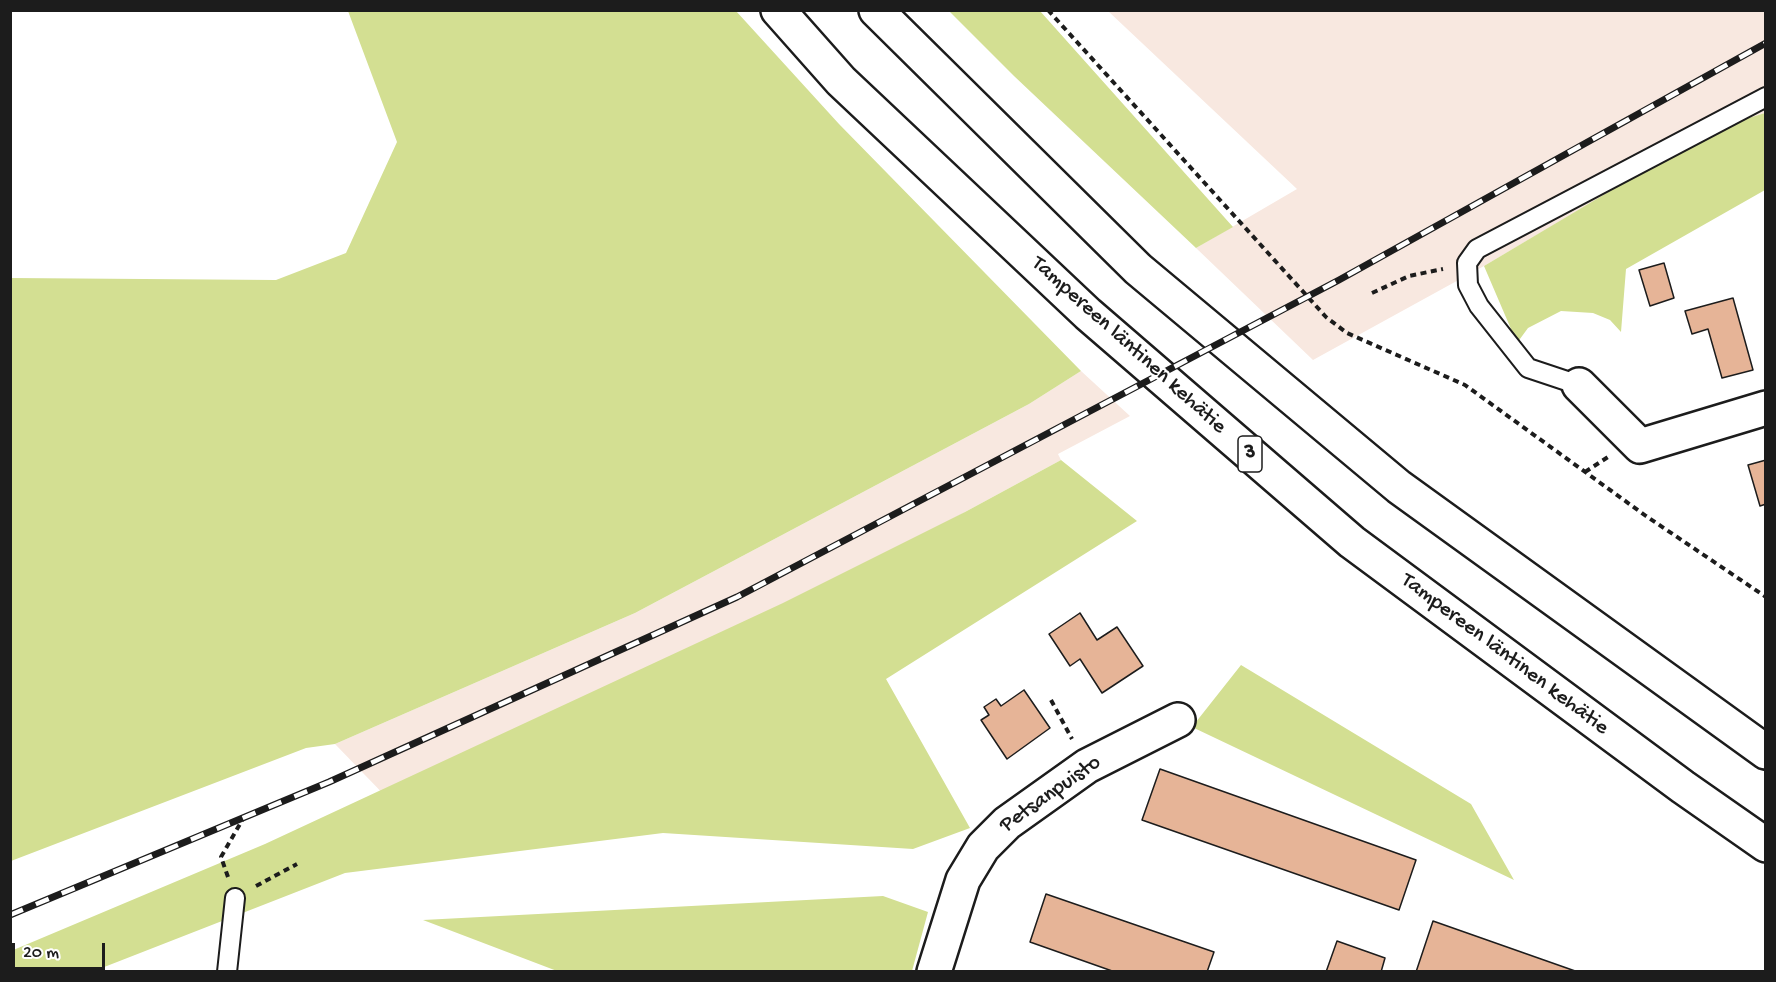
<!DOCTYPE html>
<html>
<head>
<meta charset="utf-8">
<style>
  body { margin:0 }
  #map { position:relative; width:1776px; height:982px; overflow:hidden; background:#fff; font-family:"Gochi Hand",sans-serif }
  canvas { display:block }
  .frame { position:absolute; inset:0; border:12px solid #1c1c1c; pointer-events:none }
  .scale { position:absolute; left:12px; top:943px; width:93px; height:27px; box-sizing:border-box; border:3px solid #1c1c1c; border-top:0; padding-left:8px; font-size:18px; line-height:21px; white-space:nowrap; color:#1c1c1c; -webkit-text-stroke:4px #fff; paint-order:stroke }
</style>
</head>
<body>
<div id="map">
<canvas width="1776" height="982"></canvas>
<div class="frame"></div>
<div class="scale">20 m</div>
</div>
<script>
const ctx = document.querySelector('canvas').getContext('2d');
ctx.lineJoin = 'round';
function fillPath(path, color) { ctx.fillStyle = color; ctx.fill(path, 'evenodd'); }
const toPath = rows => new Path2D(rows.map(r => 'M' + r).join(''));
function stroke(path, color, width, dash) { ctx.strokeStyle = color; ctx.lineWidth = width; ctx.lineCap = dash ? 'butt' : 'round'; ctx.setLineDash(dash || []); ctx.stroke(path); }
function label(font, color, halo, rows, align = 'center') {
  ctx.font = font + ' "Gochi Hand",sans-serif'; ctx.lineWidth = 4.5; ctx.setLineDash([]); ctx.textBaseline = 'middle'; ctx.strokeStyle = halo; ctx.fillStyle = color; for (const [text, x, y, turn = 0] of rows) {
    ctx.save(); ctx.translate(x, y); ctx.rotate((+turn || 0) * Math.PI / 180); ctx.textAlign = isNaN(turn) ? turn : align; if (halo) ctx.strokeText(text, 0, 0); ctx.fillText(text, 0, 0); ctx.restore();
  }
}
fillPath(toPath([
  [1108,11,1765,11,1765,113,1716,129,1484,266,1313,360,1196,248,1297,189],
  [1081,371,1130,416,1058,454,1061,460,965,512,422,834,335,744,635,613,1029,404]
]), '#f8e8e0');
fillPath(toPath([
  [348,11,736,11,839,124,1081,371,1029,404,635,613,335,744,306,748,11,861,11,278,276,280,346,253,397,142],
  [949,11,1040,11,1233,227,1196,248,1014,76],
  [1765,113,1765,190,1626,269,1621,332,1610,320,1593,313,1561,311,1528,328,1517,343,1484,266,1716,128],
  [1061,460,1137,521,886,679,970,828,913,849,663,833,345,873,94,971,11,972,11,951,265,844,783,603,965,512],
  [1241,665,1471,804,1514,880,1192,727],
  [883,896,928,912,912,971,557,971,423,920]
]), '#d3df92');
const building = toPath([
  [1664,263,1674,298,1650,306,1639,270,1664,263],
  [1733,298,1753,370,1722,378,1708,329,1692,334,1685,311,1733,298],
  [1766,460,1766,504,1760,506,1748,465,1766,460],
  [1080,613,1097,640,1117,627,1143,666,1102,693,1080,659,1070,666,1049,634,1080,613],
  [1024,690,1050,728,1007,759,981,720,989,715,984,707,996,699,1001,706,1024,690],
  [1160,769,1416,860,1399,910,1142,820,1160,769],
  [1046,894,1214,952,1207,972,1115,972,1030,942,1046,894],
  [1433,921,1578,972,1416,972,1433,921],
  [1337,941,1385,958,1381,972,1326,972,1337,941]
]);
fillPath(building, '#e6b497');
stroke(building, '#1c1c1c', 1.5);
const lane = toPath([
  [1579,385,1528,368,1479,306,1468,285,1467,263,1477,249,1766,97],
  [227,972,235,898]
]);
const street = toPath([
  [1579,385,1640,446,1766,408],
  [934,972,963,880,983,847,1007,823,1087,766,1178,720]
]);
const highway = toPath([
  [778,10,841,81,1088,314,1352,542,1683,787,1766,845],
  [876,10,1138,269,1399,487,1766,752]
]);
stroke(lane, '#1c1c1c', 22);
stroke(street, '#1c1c1c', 38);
stroke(highway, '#1c1c1c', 38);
stroke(toPath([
  [1048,10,1326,317,1347,333,1465,385,1646,516,1766,597],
  [1372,293,1409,276,1443,269],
  [1585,472,1608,457],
  [1051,700,1072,739],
  [228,877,221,857,244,817],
  [256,886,297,864]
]), '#1c1c1c', 4, [6, 4.5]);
stroke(lane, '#fff', 18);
stroke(street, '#fff', 33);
stroke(highway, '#fff', 33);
const rail = toPath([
  [10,915,329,782,737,597,1339,280,1766,43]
]);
stroke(rail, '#1c1c1c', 7);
stroke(rail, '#fff', 4.5, [14]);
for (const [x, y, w] of [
  [1250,454,24]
]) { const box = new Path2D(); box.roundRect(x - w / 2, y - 18, w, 36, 4.5); ctx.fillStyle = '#fff'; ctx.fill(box); stroke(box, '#1c1c1c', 1.5); }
label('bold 21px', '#1c1c1c', null, [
  ["3",1250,454]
]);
label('22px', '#1c1c1c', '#fff', [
  ["Tampereen läntinen kehätie",1128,346,42],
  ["Tampereen läntinen kehätie",1504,655,37],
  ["Petsanpuisto",1051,795,-35]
]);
</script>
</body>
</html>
